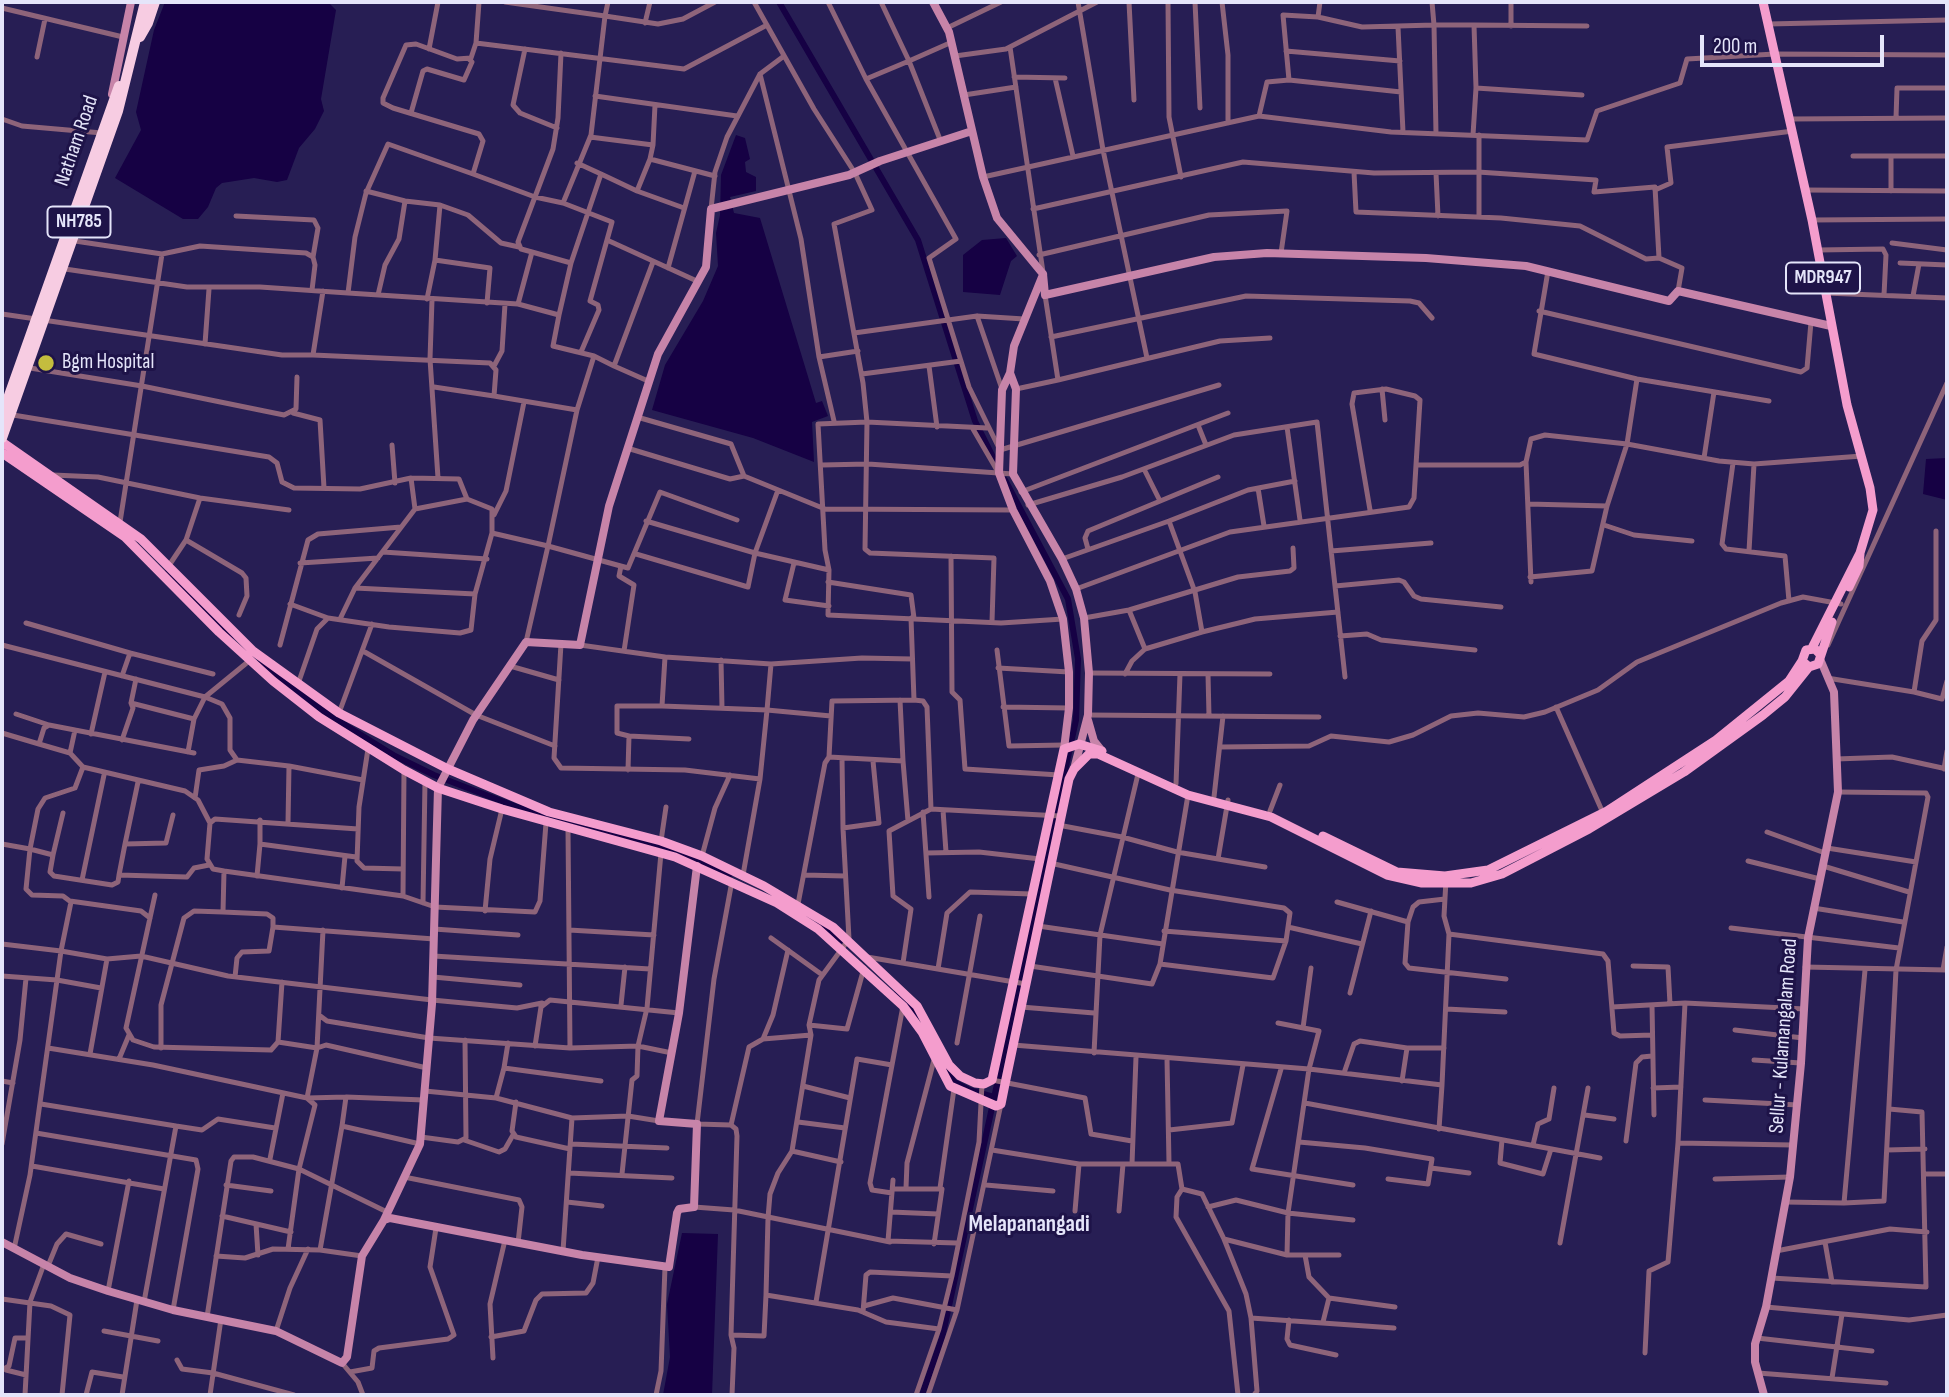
<!DOCTYPE html>
<html>
<head>
<meta charset="utf-8">
<style>
  body { margin:0 }
  #map { position:relative; width:1949px; height:1397px; overflow:hidden; background:#271e54; font-family:"Sofia Sans Condensed",sans-serif }
  canvas { display:block }
  .frame { position:absolute; inset:0; border:4px solid #e5e5fa; pointer-events:none }
  .scale { position:absolute; left:1700px; top:35px; width:184px; height:32px; box-sizing:border-box; border:4px solid #e5e5fa; border-top:0; padding-left:9px; font-size:21px; line-height:24px; white-space:nowrap; color:#e5e5fa; -webkit-text-stroke:5px #1e1348; paint-order:stroke }
</style>
</head>
<body>
<div id="map">
<canvas width="1949" height="1397"></canvas>
<div class="frame"></div>
<div class="scale">200 m</div>
</div>
<script>
const ctx = document.querySelector('canvas').getContext('2d');
ctx.lineJoin = 'round';
function fillPath(path, color) { ctx.fillStyle = color; ctx.fill(path, 'evenodd'); }
const toPath = rows => new Path2D(rows.map(r => 'M' + r).join(''));
function stroke(path, color, width, dash) { ctx.strokeStyle = color; ctx.lineWidth = width; ctx.lineCap = dash ? 'butt' : 'round'; ctx.setLineDash(dash || []); ctx.stroke(path); }
function label(font, color, halo, rows, align = 'center') {
  ctx.font = font + ' "Sofia Sans Condensed",sans-serif'; ctx.lineWidth = 6; ctx.setLineDash([]); ctx.textBaseline = 'middle'; ctx.strokeStyle = halo; ctx.fillStyle = color; for (const [text, x, y, turn = 0] of rows) {
    ctx.save(); ctx.translate(x, y); ctx.rotate((+turn || 0) * Math.PI / 180); ctx.textAlign = isNaN(turn) ? turn : align; if (halo) ctx.strokeText(text, 0, 0); ctx.fillText(text, 0, 0); ctx.restore();
  }
}
fillPath(toPath([
  [165,2,328,2,336,10,321,99,324,111,315,129,299,148,287,180,277,182,254,178,222,183,216,188,208,207,198,219,183,219,115,178,141,130,136,112,154,30],
  [736,135,745,138,750,159,745,162,746,172,756,177,756,191,730,197,734,213,760,218,816,403,822,401,828,416,812,422,814,462,753,438,652,410,665,365,703,301,718,266,716,233,720,215,721,175],
  [1006,238,1017,256,1011,261,1000,295,963,292,963,255,982,240],
  [1947,458,1947,500,1923,494,1926,459],
  [682,1233,718,1234,712,1395,663,1395,670,1357,667,1304]
]), '#160144');
stroke(toPath([
  [779,2,918,240,975,421,998,467],
  [168,572,231,637],
  [259,663,329,715,395,756,434,775,517,807,664,847,730,874],
  [819,923,841,940],
  [897,993,919,1016],
  [944,1066,954,1082,969,1090,994,1097],
  [922,1395,942,1338,1076,720,1078,659,1068,599,1005,480]
]), '#160144', 6);
stroke(toPath([
  [505,2,605,16,591,135,563,203,612,222,607,240,699,282],
  [608,2,605,16,658,24,683,19,715,2],
  [754,2,814,109,855,173,872,210,834,224,863,383,867,422,987,428],
  [828,2,866,79],
  [881,2,909,61,952,42],
  [1078,2,1103,150,1147,358],
  [1129,2,1134,100],
  [1168,2,1169,117,1181,177],
  [1195,2,1200,108],
  [1222,2,1228,55,1228,123],
  [1511,2,1511,26],
  [2,8,123,37],
  [1318,17,1362,27,1434,25,1432,2],
  [645,23,650,2],
  [1768,24,1947,20],
  [1474,25,1587,26],
  [1398,27,1403,132],
  [947,28,1001,2],
  [476,43,684,69,767,25],
  [1010,47,1043,272],
  [429,49,438,2],
  [525,49,513,105,520,113,557,128],
  [1286,51,1400,61],
  [955,56,1006,49,1097,2],
  [37,57,45,19],
  [760,74,801,239,819,357,834,421],
  [1014,77,1065,78],
  [1055,78,1073,156],
  [1289,80,1283,15,1318,17,1320,2],
  [964,95,1016,87],
  [595,96,737,116],
  [411,113,423,71,427,69,464,80,472,62,469,59],
  [1259,116,1391,132,1587,140,1597,111,1680,83,1687,59,1775,54,1947,55],
  [1896,118,1897,88,1947,88],
  [2,119,22,126,102,133],
  [1790,119,1947,118],
  [1436,134,1434,25,1474,25,1476,88,1582,95],
  [1473,135,1476,88],
  [590,137,653,145,650,159,715,176],
  [941,142,909,61,866,79,956,239,929,258,969,387,1000,450,1219,385],
  [653,145,655,105],
  [1853,156,1947,156],
  [577,163,601,174],
  [1354,172,1356,212,1501,218,1580,226,1646,259,1659,258],
  [1436,173,1438,216],
  [473,174,535,197,563,203],
  [983,177,1259,116,1267,82,1289,80,1401,92],
  [1655,190,1671,183,1667,147,1793,131],
  [1805,190,1947,191],
  [366,191,405,201,440,205,435,260,490,268,487,303],
  [637,191,684,208],
  [1891,191,1891,156],
  [440,205,468,215,501,243,519,247],
  [711,209,715,172,727,137,760,74,784,56],
  [1033,209,1243,162,1374,173,1478,172,1596,180,1594,192,1655,187,1659,258,1682,268,1678,291],
  [236,216,314,220,318,228,313,257],
  [1479,217,1479,135],
  [1812,220,1947,219],
  [75,241,162,254],
  [1892,243,1947,250],
  [1818,250,1883,249,1886,255,1884,295],
  [532,252,571,263],
  [1039,255,1209,215,1287,211,1281,253],
  [1900,263,1947,265],
  [668,268,695,171],
  [65,269,187,287,260,287,348,293,355,237,366,193,388,144,473,174,483,141,479,134,393,108,383,103,383,98,406,45,416,44,457,59,471,58,476,43,479,2],
  [1548,271,1534,354,1637,379,1769,401],
  [348,293,518,304,532,252,521,249,518,242,553,149,558,118,561,53],
  [1825,293,1947,298],
  [378,295,385,265,399,239,405,201],
  [1913,296,1919,264],
  [427,299,435,260],
  [432,300,430,359,438,478],
  [518,304,559,315,571,263,601,174,637,191,650,159],
  [1539,311,1801,372,1807,368,1811,322],
  [2,314,282,355,313,355,323,291],
  [559,315,553,346,594,356],
  [977,316,1002,389],
  [854,333,977,316,1024,319],
  [1051,337,1246,296,1410,301,1419,303,1432,318],
  [205,344,209,289],
  [581,352,599,310,598,305,590,301,607,240],
  [313,355,490,363,496,370,494,396,577,410],
  [819,357,858,351],
  [494,366,502,351,505,304],
  [614,366,594,356,577,410,548,546,628,568,660,492,737,520],
  [929,366,937,427],
  [30,368,142,386,284,415,296,409,297,377],
  [862,374,961,361],
  [1058,380,1220,341,1270,338],
  [648,381,614,366,653,262],
  [434,387,494,396],
  [1016,389,1058,380,1045,295],
  [1382,389,1385,420],
  [293,413,320,420,324,488],
  [13,415,269,457,277,463,282,482,294,488,360,489,411,478,459,479,467,499,492,509,492,533,548,546,526,642],
  [637,417,731,444,744,476],
  [1198,425,1206,445],
  [1287,427,1300,520],
  [973,429,998,472],
  [392,445,395,483],
  [627,448,730,479,744,476,825,509,1013,510],
  [1704,458,1714,392],
  [1526,462,1531,582],
  [1733,463,1722,544,1726,549,1785,556,1789,601],
  [822,465,868,464,1013,474],
  [1144,469,1160,501],
  [53,475,98,477,200,498,289,510],
  [411,478,415,509,355,588,475,594],
  [1258,488,1264,526],
  [1021,492,1228,413],
  [1528,504,1607,506],
  [1028,505,1122,477,1234,435,1317,422,1345,677],
  [415,509,467,499],
  [1370,510,1352,404,1354,393,1386,389,1415,396,1420,400,1416,465],
  [494,515,506,491,524,402],
  [646,521,755,553,829,570],
  [1169,521,1248,490,1295,481],
  [120,522,162,254,200,246,306,253,313,257,315,265,312,290],
  [1604,525,1634,535,1692,541],
  [186,540,242,573,246,578,247,596,239,615],
  [1088,549,1085,538,1088,531,1218,477],
  [1331,551,1431,543],
  [1749,551,1754,464],
  [383,552,487,559],
  [636,554,748,587,755,553,778,490],
  [951,556,952,692,960,700,965,769,1059,775],
  [1062,559,1169,521,1195,592,1202,632,1255,619,1338,612],
  [300,563,378,558],
  [794,563,785,600,829,606],
  [621,566,619,576,634,585,624,651],
  [168,567,186,540,200,498],
  [1530,577,1592,571,1607,506,1627,444,1719,461,1754,464,1862,456],
  [828,582,911,595,914,618],
  [1335,586,1399,580,1404,582,1414,596,1421,599,1501,607],
  [1076,589,1230,532,1409,507,1414,498,1416,465,1520,465,1526,462,1531,439,1545,435,1627,444,1637,379],
  [290,604,328,618],
  [1129,610,1145,649,1202,632],
  [1084,618,1129,610,1238,577,1290,571,1294,568,1293,548],
  [340,619,355,588],
  [992,622,994,558,870,553,865,549,867,422,818,424,825,550,829,570,828,615,1001,623,1063,619],
  [26,623,130,653],
  [1340,636,1367,634,1381,640,1475,650],
  [561,644,554,758,561,768,685,770,760,779,767,710,662,706,665,657,580,645],
  [2,645,205,697,249,661],
  [280,645,308,540,318,534,401,527],
  [1828,645,1947,383],
  [997,650,1009,746,1064,745],
  [363,651,476,715,555,746],
  [665,657,771,664,862,658,912,659],
  [721,660,722,708],
  [771,664,767,710,831,716],
  [510,666,559,680],
  [998,668,1069,672],
  [1089,673,1270,674],
  [1125,674,1132,661,1145,649],
  [1208,674,1209,716],
  [122,676,130,653,213,674],
  [1827,678,1914,692,1922,641,1936,620,1936,531],
  [298,684,317,629,328,618,389,627,460,633,471,630,475,594,492,533],
  [1914,692,1942,699,1947,681],
  [914,700,923,701,927,707,931,809],
  [131,703,136,679],
  [1003,707,1069,708],
  [1556,707,1603,813],
  [339,713,372,624],
  [16,714,49,725],
  [1088,715,1319,717],
  [75,730,70,753,83,767,185,791,198,800,210,823],
  [2,733,39,744,44,728,49,725,194,753],
  [91,734,105,672],
  [629,736,689,739],
  [122,740,133,708,131,703,194,719],
  [39,744,70,753],
  [1221,747,1309,746,1331,736,1389,742,1413,735,1451,716,1478,713,1524,717,1545,712,1598,690,1637,662,1781,603,1803,597,1841,604],
  [368,749,359,807,357,861,364,868,403,869],
  [188,752,194,719,205,697,222,704,230,718,230,750,237,760,289,766,288,823],
  [829,757,832,701,914,700,911,618],
  [842,758,843,828],
  [1836,759,1892,757,1947,769],
  [903,761,908,821],
  [289,766,363,780],
  [1944,769,1947,751],
  [628,770,629,736,617,733,617,706,662,706],
  [1176,784,1180,674],
  [1838,792,1926,793,1928,797,1896,970,1884,1201,1844,1203],
  [1214,797,1223,716],
  [195,798,199,770,224,766,237,760],
  [943,810,946,852],
  [1270,811,1280,785],
  [923,812,929,897],
  [1058,825,1122,837,1177,852,1265,867],
  [568,829,570,1048],
  [1767,832,1825,853],
  [661,841,666,807],
  [2,844,30,849,38,809,45,798,75,788,83,767],
  [125,844,138,782],
  [260,844,260,820],
  [1827,848,1916,862],
  [926,853,979,852,1040,859],
  [53,855,63,813],
  [702,856,715,808,730,775],
  [1218,859,1228,800],
  [1748,861,1820,879],
  [1050,863,1170,890,1284,908,1290,913,1286,941,1273,978,1160,964],
  [1823,866,1909,892],
  [224,871,213,869,207,859,210,823,215,819,358,829],
  [119,875,125,844,166,843,173,815],
  [743,875,760,779],
  [804,875,845,876],
  [257,876,260,844,356,857],
  [82,880,104,775],
  [732,881,714,979,697,1124,731,1125,736,1129,737,1136,731,1335,734,1348,732,1395],
  [342,888,345,856],
  [155,895,126,1028,133,1040,154,1047,271,1050,278,1042,282,982],
  [403,896,435,907,535,912,540,901,546,823],
  [70,901,141,911,150,918],
  [1337,902,1408,922,1413,907,1419,902,1445,899],
  [423,903,425,781],
  [798,904,825,763,829,757,903,761,900,700],
  [1813,908,1903,922],
  [485,911,490,859,502,809],
  [223,912,267,914,273,918,273,927,434,939],
  [1408,922,1405,963,1409,968,1506,979],
  [1038,926,1163,944],
  [1288,927,1362,944],
  [1731,928,1899,948],
  [434,929,518,935],
  [323,930,317,1048,307,1098,346,1097,342,1126],
  [569,930,654,935],
  [1164,931,1286,941],
  [1449,934,1603,954,1608,961,1614,1033,1620,1036,1652,1035],
  [771,938,821,974],
  [2,944,61,951,71,902,63,896,32,895,26,889,30,849,53,855,50,872,54,876,112,885,118,882,119,875,187,877,194,868,209,865],
  [433,956,650,969],
  [867,957,1026,984],
  [903,963,911,909,893,896,889,831,931,809,1060,816],
  [1030,966,1152,984,1160,964,1188,795],
  [1633,966,1668,967,1670,1004],
  [1805,967,1947,970],
  [938,969,947,913,970,892,1032,894],
  [1943,970,1947,947],
  [2,976,57,980,101,988],
  [235,977,237,958,242,952,269,951,273,927],
  [433,977,520,985],
  [1350,993,1371,911],
  [621,1005,625,967],
  [1652,1005,1654,1115],
  [1021,1007,1094,1013],
  [1612,1007,1685,1003],
  [1446,1009,1505,1012],
  [319,1015,327,1021,429,1038,570,1048,638,1046,672,1053],
  [1278,1023,1319,1031,1309,1069,1288,1213,1287,1255,1339,1255],
  [809,1025,847,1029,864,968],
  [1303,1028,1311,968],
  [1735,1030,1803,1038],
  [763,1039,773,1015,788,950],
  [278,1042,317,1048,326,1045,427,1068],
  [508,1043,504,1068,601,1081],
  [957,1043,980,916],
  [1013,1045,1309,1069,1442,1085,1449,934,1444,916,1446,880],
  [535,1046,541,1007,550,1000,679,1013],
  [48,1048,153,1065,307,1098,315,1105,299,1169,253,1157,234,1157,231,1161,207,1317],
  [161,1048,161,1005,184,918,194,911,223,912,224,871,403,896,404,770],
  [1094,1053,1100,935,1138,774],
  [90,1054,107,959],
  [119,1059,129,1035],
  [1167,1059,1169,1163],
  [1754,1060,1801,1063],
  [1281,1069,1252,1169,1353,1185],
  [1344,1073,1354,1044,1360,1041,1407,1048,1444,1048],
  [992,1080,1085,1098,1091,1134,1132,1141],
  [2,1081,13,1083],
  [1402,1081,1407,1048],
  [803,1086,850,1098],
  [1653,1088,1681,1087],
  [425,1091,496,1098,572,1118,628,1116,659,1121],
  [346,1097,424,1100],
  [496,1098,504,1068],
  [1705,1100,1798,1105],
  [516,1102,512,1131,516,1137,570,1149],
  [1305,1103,1600,1158],
  [41,1104,176,1126,144,1302],
  [1585,1115,1614,1119],
  [798,1122,845,1128],
  [731,1125,749,1047,763,1039,811,1035],
  [176,1126,202,1130,218,1119,275,1128],
  [1439,1129,1442,1085],
  [1169,1130,1232,1123,1243,1065],
  [36,1133,196,1160,198,1169,173,1310],
  [421,1137,458,1142,466,1138,465,1040],
  [464,1140,499,1152,505,1149,513,1135],
  [1502,1140,1500,1163,1543,1174,1551,1149],
  [1626,1141,1636,1063,1642,1057,1652,1056],
  [1299,1142,1365,1148,1432,1159,1428,1184,1388,1179],
  [2,1144,20,1040,26,978],
  [571,1144,667,1148],
  [1533,1145,1538,1124,1549,1119,1554,1088],
  [1793,1145,1678,1143,1685,1003,1805,1009],
  [992,1150,1079,1164,1178,1164,1182,1189,1202,1194,1224,1239,1246,1294,1251,1318,1394,1328],
  [1887,1150,1925,1149],
  [792,1151,811,1035,809,1025,819,980,849,939,843,828,879,823,873,761],
  [270,1159,283,1093],
  [1132,1164,1136,1057],
  [32,1166,164,1189],
  [1431,1168,1469,1173],
  [569,1173,672,1178],
  [622,1174,632,1080,637,1076,638,1046,647,1008,661,853],
  [1926,1174,1947,1174],
  [404,1177,519,1200,522,1207,518,1243],
  [1715,1179,1790,1177],
  [893,1180,888,1241,957,1243],
  [226,1185,271,1191],
  [986,1185,1053,1191],
  [906,1188,907,1163,934,1060],
  [940,1188,954,1089],
  [893,1189,942,1189,934,1244],
  [1182,1189,1177,1197,1176,1217,1229,1311,1238,1395],
  [892,1193,872,1190,870,1183,903,1006],
  [567,1202,602,1206],
  [1785,1202,1844,1203,1865,970],
  [694,1207,734,1210,890,1242],
  [1208,1207,1236,1200,1288,1213,1353,1220],
  [1075,1211,1079,1164],
  [1119,1211,1123,1164],
  [891,1212,938,1214],
  [222,1216,291,1232],
  [256,1224,258,1255],
  [1224,1239,1287,1255],
  [1825,1242,1832,1282],
  [1560,1243,1588,1088],
  [14,1249,30,1175,61,951,107,959,141,956,228,976,432,1000,517,1008,542,1003],
  [288,1249,299,1169,385,1211],
  [563,1251,572,1118],
  [1776,1251,1890,1229,1927,1232],
  [1305,1255,1309,1277,1329,1298],
  [216,1256,245,1258,273,1249,320,1250],
  [362,1256,320,1250,342,1126,420,1144],
  [48,1266,57,1244,66,1234,101,1244],
  [1771,1278,1926,1287,1922,1112,1889,1109],
  [108,1291,129,1181],
  [766,1295,768,1218,770,1194,778,1173,792,1151,841,1162],
  [2,1299,51,1306,70,1315,62,1395],
  [816,1302,857,1059,892,1065],
  [864,1306,893,1298,957,1310],
  [1766,1307,1909,1320,1947,1315],
  [863,1312,866,1275,870,1272,952,1276],
  [1251,1318,1257,1391,1254,1395],
  [1289,1320,1287,1339,1290,1345,1336,1355],
  [1323,1322,1329,1298,1395,1307],
  [104,1331,158,1341],
  [276,1331,290,1288,308,1249],
  [731,1335,764,1336,766,1295,858,1310,886,1322,939,1329],
  [491,1337,524,1331,536,1300,542,1294,586,1293,593,1283,598,1257],
  [1757,1338,1872,1351],
  [1645,1353,1649,1271,1668,1262,1678,1143],
  [493,1358,490,1304,505,1240],
  [177,1360,182,1369,213,1373,294,1395],
  [342,1363,358,1382,363,1395],
  [2,1370,9,1366,15,1338,28,1338],
  [6,1370,26,1375],
  [350,1372,372,1368,374,1351,379,1348,448,1339,454,1335,430,1267,436,1228],
  [1758,1373,1886,1383],
  [1832,1378,1842,1314],
  [25,1395,30,1302,44,1264],
  [86,1395,92,1372,123,1377],
  [122,1395,137,1300],
  [210,1395,221,1319],
  [656,1395,661,1371,665,1267],
  [916,1395,939,1329,952,1276,979,1142,982,1084],
  [928,1395,957,1310,1001,1104]
]), '#8e647a', 5);
stroke(toPath([
  [933,2,949,32,983,177,997,218,1043,274],
  [112,94,131,2],
  [1043,274,1045,295,1214,257,1267,253,1426,258,1526,266,1669,301,1678,291,1831,326],
  [1042,277,1014,346,1010,373,1002,390,999,473,1013,510,1050,581,1063,619,1069,672,1069,708,1064,749],
  [1010,373,1016,389,1013,474,1062,559,1076,589,1084,618,1089,673,1088,715,1074,769],
  [1088,720,1094,741,1102,751],
  [384,1220,420,1144,432,1004,438,788,473,720,526,642,580,645,609,506,658,354,706,267,711,209,849,175,880,161,972,131],
  [2,1242,70,1278,108,1291,173,1310,276,1331,342,1363,347,1357,362,1256,384,1220,390,1218,582,1255,669,1267,677,1213,679,1209,694,1207,697,1124,659,1121,679,1013,697,866],
  [1764,1395,1755,1362,1755,1344,1766,1307,1790,1177,1801,1063,1808,938,1838,792,1834,692,1820,659]
]), '#c784a9', 8);
stroke(toPath([
  [1763,2,1812,220,1847,405,1870,488,1873,510,1860,553,1812,648],
  [2,442,141,539,253,651,339,713,448,769,549,812,661,841,702,856,764,886,833,927,917,1006,949,1065,960,1076,975,1083,984,1084,992,1080,1064,749,1079,744,1102,751],
  [2,453,125,537,219,632,273,681,319,717,404,770,438,788,502,809,675,857,777,903,818,929,903,1006,922,1032,950,1086,996,1106,1001,1104,1005,1084,1069,779,1074,769,1089,754,1098,754,1188,795,1271,817,1387,875,1422,883,1471,883,1502,874,1589,829,1684,772,1763,715,1785,697,1809,667],
  [1849,587,1859,566,1860,554],
  [1819,653,1815,649,1806,650,1802,661,1809,667,1818,664,1832,622],
  [1323,836,1397,872,1445,876,1488,870,1607,811,1716,740,1789,681,1802,661]
]), '#f49dcd', 9);
stroke(toPath([
  [140,37,148,23,155,2]
]), '#f7cce2', 10);
stroke(toPath([
  [2,415,119,86],
  [2,438,118,111,145,2]
]), '#f7cce2', 10);
for (const [x, y, r, color] of [
  [46,363,9,"#c4bd3e"]
]) { const dot = new Path2D(); dot.arc(x, y, r, 0, 2 * Math.PI); ctx.fillStyle = color; ctx.fill(dot); stroke(dot, '#1e1348', 2.5); }
for (const [x, y, w] of [
  [79,222,63],
  [1823,278,74]
]) { const box = new Path2D(); box.roundRect(x - w / 2, y - 15.5, w, 31, 5); ctx.fillStyle = '#1e1348'; ctx.fill(box); stroke(box, '#e5e5fa', 2); }
label('bold 19px', '#e5e5fa', null, [
  ["NH785",79,222],
  ["MDR947",1823,278]
]);
label('21px', '#e5e5fa', '#1e1348', [
  ["Natham Road",77,141,-71],
  ["Sellur - Kulamangalam Road",1784,1036,-86]
]);
label('21px', '#e5e5fa', '#1e1348', [
  ["Bgm Hospital",62,363]
], 'left');
label('bold 23px', '#e5e5fa', '#1e1348', [
  ["Melapanangadi",1029,1225]
]);
</script>
</body>
</html>
